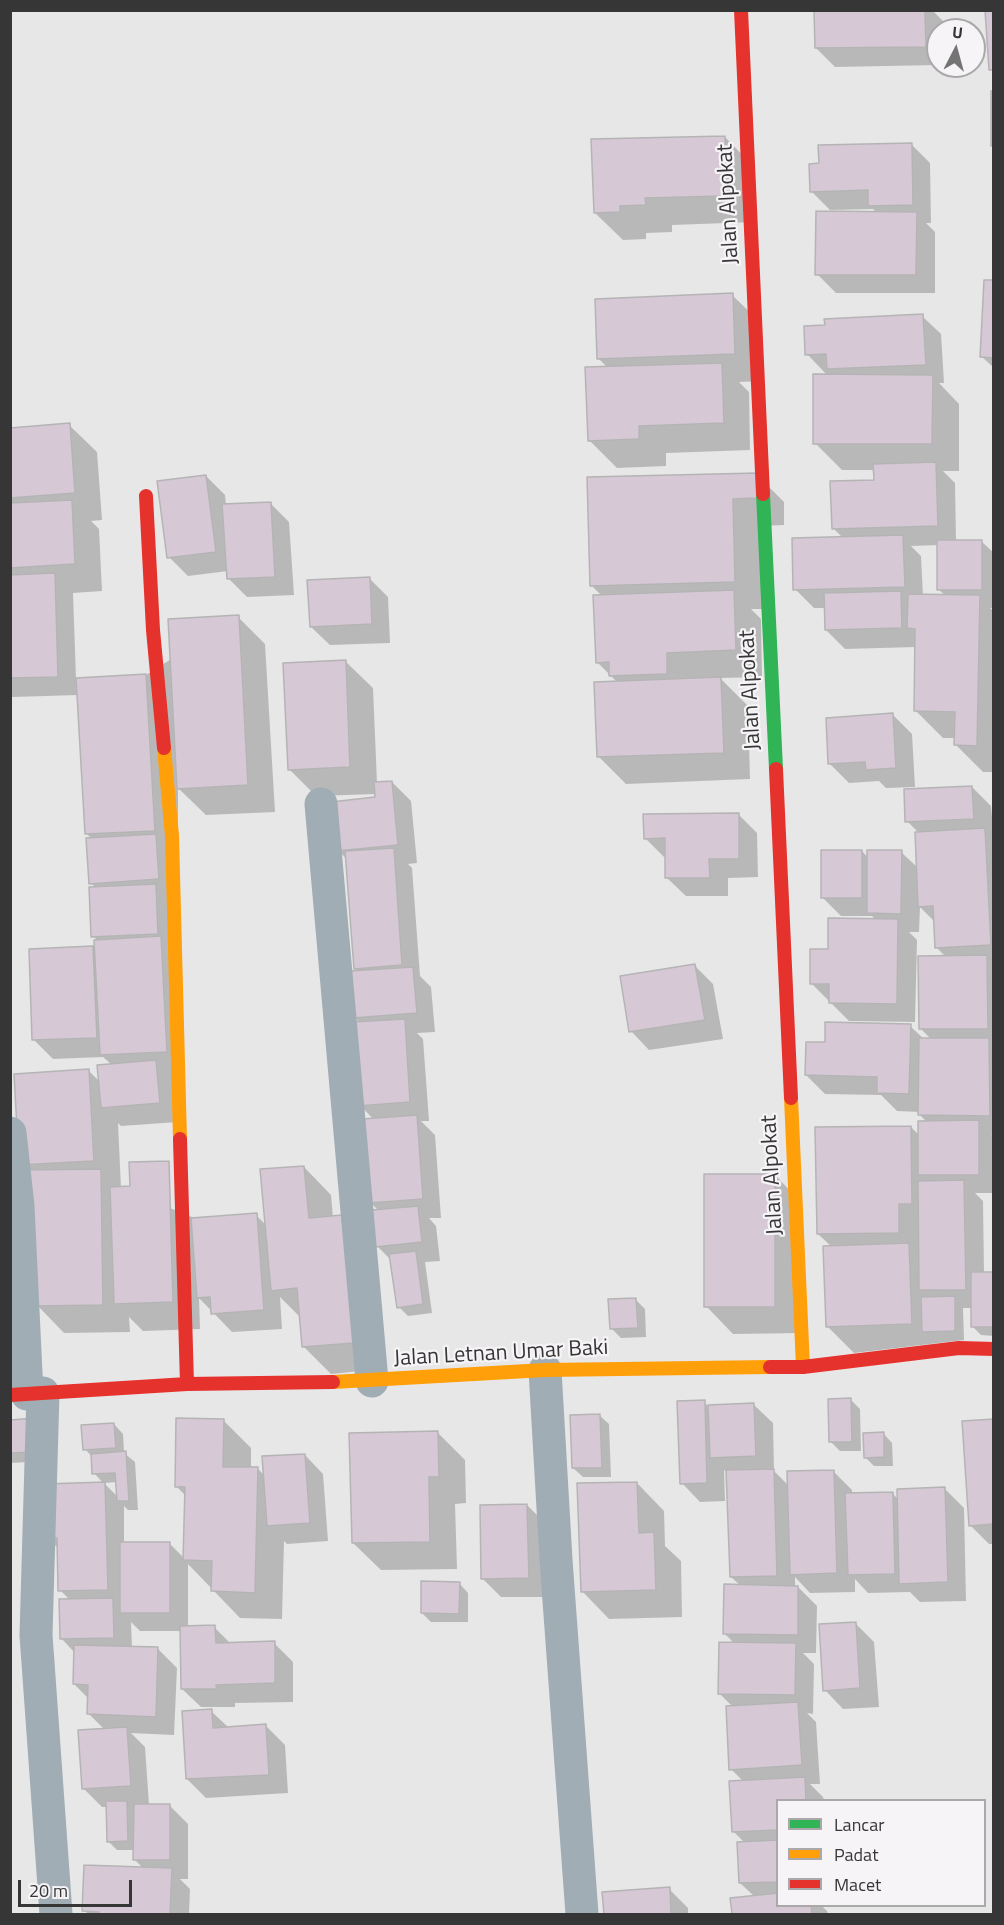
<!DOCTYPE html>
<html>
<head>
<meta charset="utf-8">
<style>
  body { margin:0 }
  #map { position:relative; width:1004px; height:1925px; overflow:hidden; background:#e8e7e8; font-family:"Titillium Web",sans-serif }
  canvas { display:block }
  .frame { position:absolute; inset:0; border:12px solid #373637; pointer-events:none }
  .legend { position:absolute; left:776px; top:1799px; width:210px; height:108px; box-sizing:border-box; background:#f6f4f6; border:2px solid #aaa8aa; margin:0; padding:8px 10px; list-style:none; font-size:18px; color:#373637 }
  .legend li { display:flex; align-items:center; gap:12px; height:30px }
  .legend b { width:30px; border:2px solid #aaa8aa }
  .north { position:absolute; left:926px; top:18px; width:60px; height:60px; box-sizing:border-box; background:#f6f4f6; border:2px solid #aaa8aa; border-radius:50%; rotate:6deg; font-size:16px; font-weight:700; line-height:24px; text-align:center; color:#373637 }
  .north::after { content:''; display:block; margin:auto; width:21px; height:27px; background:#757475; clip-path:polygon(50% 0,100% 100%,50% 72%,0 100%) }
  .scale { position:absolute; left:18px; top:1880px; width:114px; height:27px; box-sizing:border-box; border:3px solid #373637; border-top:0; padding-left:8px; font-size:18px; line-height:21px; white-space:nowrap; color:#373637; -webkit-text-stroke:4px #f6f4f6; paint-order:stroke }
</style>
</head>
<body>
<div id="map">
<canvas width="1004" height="1925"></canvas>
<div class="frame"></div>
<ul class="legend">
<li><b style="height:8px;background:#30b455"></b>Lancar</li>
<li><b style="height:8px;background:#ff9f0a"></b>Padat</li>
<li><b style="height:8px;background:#e5322d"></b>Macet</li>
</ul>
<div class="north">U</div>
<div class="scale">20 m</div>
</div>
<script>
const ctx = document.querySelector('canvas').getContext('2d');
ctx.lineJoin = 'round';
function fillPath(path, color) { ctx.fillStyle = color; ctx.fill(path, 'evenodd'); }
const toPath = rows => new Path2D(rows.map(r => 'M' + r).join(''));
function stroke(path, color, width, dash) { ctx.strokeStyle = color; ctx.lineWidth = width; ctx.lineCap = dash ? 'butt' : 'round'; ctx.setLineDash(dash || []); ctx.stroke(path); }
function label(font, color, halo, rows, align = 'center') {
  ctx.font = font + ' "Titillium Web",sans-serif'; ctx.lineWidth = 4.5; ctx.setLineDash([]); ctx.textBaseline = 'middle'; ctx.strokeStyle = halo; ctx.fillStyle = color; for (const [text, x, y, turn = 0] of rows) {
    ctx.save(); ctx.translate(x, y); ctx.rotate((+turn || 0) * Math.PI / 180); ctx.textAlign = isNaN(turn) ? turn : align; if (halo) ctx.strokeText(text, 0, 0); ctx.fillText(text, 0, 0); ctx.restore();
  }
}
fillPath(toPath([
  [816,10,932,10,944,22,944,30,938,30,938,65,835,67,816,48],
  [725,137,752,165,754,222,672,225,672,232,646,233,646,239,623,240,595,213],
  [911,144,930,163,931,223,926,223,935,232,935,293,836,293,817,274,877,213,873,209,830,210,811,191],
  [994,282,994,368,981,356],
  [732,295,760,322,762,381,739,382,749,392,750,450,666,453,666,466,617,468,589,440,608,368,599,359],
  [922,316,941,334,944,383,939,383,959,404,959,471,943,471,955,483,956,541,981,541,994,553,994,608,990,608,994,611,994,772,983,772,956,745,956,738,943,738,915,710,916,647,845,649,826,630,825,608,814,608,795,589,843,538,833,528,875,481,875,470,842,470,815,443,828,376,807,354],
  [939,545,938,589,946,596,923,596,921,556,911,546],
  [69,425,97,452,102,520,91,521,99,529,102,591,73,593,76,679,146,675,238,617,265,644,275,812,206,815,178,788,178,1122,121,1126,118,1123,121,1188,197,1219,256,1215,267,1226,304,1167,331,1195,333,1218,380,1369,331,1374,304,1347,300,1317,280,1297,282,1329,232,1332,199,1298,200,1329,143,1331,129,1317,130,1332,64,1333,37,1305,21,1164,89,1071,100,1082,112,1065,103,1057,53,1059,34,1040,92,947,96,951,98,941,93,936,96,888,91,883,92,839,87,834,79,695,12,697,10,696,10,430],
  [756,474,784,502,784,525,760,526,762,609,751,609,761,619,762,677,720,678,748,706,750,779,626,784,599,757,617,682,597,662,602,596,591,585],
  [206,476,225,495,226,505,270,503,289,522,294,595,247,597,228,578,228,571,188,576,169,557],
  [369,578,388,597,390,643,330,645,311,627],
  [345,661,373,688,377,783,392,782,411,801,417,863,408,864,412,868,420,976,431,987,435,1032,417,1033,423,1039,429,1121,421,1121,435,1135,441,1218,429,1218,436,1226,440,1261,425,1262,432,1313,408,1316,399,1307,392,1261,377,1246,379,1211,370,1202,374,1120,360,1105,360,1023,355,1018,359,972,355,968,347,859,338,851,377,799,376,794,316,796,289,769],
  [893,715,912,734,915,787,886,788,879,781,849,783,830,764],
  [972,787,991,806,994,839,994,1134,991,1134,994,1136,994,1193,975,1193,983,1201,984,1273,994,1274,994,1336,981,1335,972,1326,972,1308,963,1308,964,1340,854,1353,827,1326,832,1247,818,1234,911,1127,920,1136,927,1122,920,1115,920,1112,897,1111,881,1095,825,1094,806,1075,826,1044,910,1026,924,1039,931,1039,921,1029,946,957,936,947,935,922,920,907,919,932,909,932,917,940,915,1022,849,1021,811,983,830,950,876,920,872,916,841,916,822,897,862,851,869,859,901,852,918,868,919,833,907,821],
  [738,814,757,833,758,877,728,878,728,896,686,896,667,878,667,857,664,857,645,838],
  [695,966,713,984,723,1039,649,1050,631,1031],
  [775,1175,802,1203,802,1333,733,1334,706,1306],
  [635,1299,645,1309,646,1337,621,1338,612,1329],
  [851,1400,860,1409,861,1451,840,1451,830,1441],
  [704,1402,708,1406,754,1405,773,1423,774,1471,789,1486,833,1471,852,1490,852,1495,892,1493,899,1500,945,1489,964,1508,966,1601,920,1602,910,1592,868,1593,855,1579,855,1592,810,1593,795,1577,795,1587,798,1587,817,1606,816,1653,803,1653,814,1664,813,1714,807,1713,816,1722,820,1784,810,1784,823,1797,824,1800,778,1800,778,1906,822,1906,827,1911,828,1914,734,1914,732,1899,755,1897,740,1883,745,1843,733,1831,743,1781,731,1769,733,1707,720,1694,735,1644,725,1634,741,1586,731,1577,728,1473,724,1470,725,1501,700,1502,682,1483],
  [599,1415,609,1424,611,1477,583,1477,573,1468],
  [994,1420,994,1544,989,1544,970,1525],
  [10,1421,46,1461,10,1463],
  [224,1421,251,1448,251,1469,258,1469,265,1476,305,1455,323,1474,328,1541,287,1544,284,1541,282,1619,240,1618,188,1564,188,1628,214,1627,231,1644,274,1643,293,1662,293,1702,235,1703,235,1707,201,1707,182,1689,181,1631,140,1631,131,1622,132,1648,158,1649,177,1668,174,1735,131,1733,145,1747,149,1805,169,1805,188,1824,188,1879,180,1879,190,1889,189,1914,88,1914,84,1910,144,1869,135,1860,135,1850,117,1850,108,1841,107,1807,102,1807,83,1788,105,1730,89,1714,89,1699,74,1684,75,1653,61,1638,70,1600,60,1590,59,1549,47,1537,104,1484,94,1473,93,1458,85,1449,114,1424,123,1434,124,1453,135,1462,138,1510,128,1510,124,1506,124,1543,169,1543,184,1558,186,1496,176,1486],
  [117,1482,118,1497,104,1483],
  [437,1432,465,1460,466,1503,455,1504,457,1569,381,1570,353,1543],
  [883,1433,892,1443,893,1466,874,1466,865,1457],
  [637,1483,664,1511,665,1546,681,1561,682,1617,609,1619,582,1591],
  [527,1505,546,1524,547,1597,501,1597,482,1578],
  [459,1583,468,1593,468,1622,431,1622,422,1613],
  [855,1623,874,1642,879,1707,843,1709,825,1690],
  [211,1711,229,1728,266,1726,285,1745,288,1793,206,1798,187,1779],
  [669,1889,688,1908,688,1914,605,1914,604,1894]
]), '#0003');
const building = toPath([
  [814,10,925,10,926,47,815,48,814,10],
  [985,10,994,10,994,70,989,70,985,10],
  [991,91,994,91,994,146,991,146,991,91],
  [725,136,727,196,645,198,646,205,620,206,620,212,594,213,591,139,725,136],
  [912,143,913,205,868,206,868,190,810,192,809,164,819,163,818,145,912,143],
  [816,211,917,212,916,275,815,275,816,211],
  [984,280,994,280,994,358,980,357,984,280],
  [733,293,735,354,597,359,595,299,733,293],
  [923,314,926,365,827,369,826,354,805,355,804,326,825,325,824,319,923,314],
  [722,363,724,423,639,426,639,439,588,441,585,367,722,363],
  [813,374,933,375,932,444,813,444,813,374],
  [70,423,75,493,10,498,10,428,70,423],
  [936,462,938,526,832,529,830,481,874,480,873,464,936,462],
  [757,473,757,498,733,499,735,582,590,586,587,477,757,473],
  [206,475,216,552,167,558,157,481,206,475],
  [72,500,75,564,10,568,10,503,72,500],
  [271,502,275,577,227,579,222,504,271,502],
  [903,535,905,587,793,590,792,538,903,535],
  [937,540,982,540,982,590,937,590,937,540],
  [55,573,58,677,10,678,10,575,55,573],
  [370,577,372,624,310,627,307,580,370,577],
  [734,590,736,650,667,653,667,674,609,676,609,662,596,663,593,595,734,590],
  [901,591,902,628,825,630,824,593,901,591],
  [908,594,980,595,977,746,954,745,955,712,914,711,915,629,907,628,908,594],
  [239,615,248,785,177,789,168,619,239,615],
  [346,660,350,767,288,770,283,663,346,660],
  [146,674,155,831,85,834,76,678,146,674],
  [721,677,724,753,597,757,594,682,721,677],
  [893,713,896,768,866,770,865,762,828,764,826,718,893,713],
  [392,781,398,845,337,851,331,802,375,797,374,782,392,781],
  [972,786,974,819,905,822,904,789,972,786],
  [739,813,739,859,709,859,710,878,665,878,665,838,644,839,643,814,739,813],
  [985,828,991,945,935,948,933,906,918,907,915,832,985,828],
  [156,834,159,879,89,884,86,838,156,834],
  [394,848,402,965,354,969,345,851,394,848],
  [821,850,862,850,862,898,821,898,821,850],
  [867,850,902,850,901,914,867,913,867,850],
  [156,884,158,934,91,937,89,887,156,884],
  [828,918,898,919,897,1004,829,1003,829,984,810,984,810,949,828,949,828,918],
  [161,936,167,1052,100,1055,94,940,161,936],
  [93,946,97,1038,32,1040,29,949,93,946],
  [987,955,988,1029,919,1029,918,956,987,955],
  [695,964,705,1020,629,1032,620,976,695,964],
  [413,967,417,1013,353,1018,349,971,413,967],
  [405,1019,410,1102,358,1106,352,1022,405,1019],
  [825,1022,911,1024,909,1094,877,1093,877,1077,805,1075,806,1042,825,1042,825,1022],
  [919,1038,989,1038,990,1116,918,1115,919,1038],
  [156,1060,160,1103,101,1108,97,1065,156,1060],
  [89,1069,94,1161,19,1165,14,1074,89,1069],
  [417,1115,423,1199,369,1203,362,1119,417,1115],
  [979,1120,979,1175,918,1175,918,1121,979,1120],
  [911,1126,912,1204,899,1204,899,1233,817,1234,815,1127,911,1126],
  [169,1161,173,1302,114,1304,110,1187,130,1186,129,1162,169,1161],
  [304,1166,309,1218,342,1215,354,1343,302,1347,297,1288,271,1291,260,1169,304,1166],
  [101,1169,103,1305,35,1306,22,1170,101,1169],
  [704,1174,775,1174,775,1307,704,1307,704,1174],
  [964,1180,966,1290,919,1290,918,1181,964,1180],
  [418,1206,422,1242,375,1247,372,1210,418,1206],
  [257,1213,264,1310,211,1314,210,1297,197,1298,191,1218,257,1213],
  [909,1243,912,1324,826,1327,823,1246,909,1243],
  [416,1251,423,1304,397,1308,389,1254,416,1251],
  [971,1272,993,1272,993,1327,971,1327,971,1272],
  [955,1296,955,1331,922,1332,921,1297,955,1296],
  [636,1298,638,1328,610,1329,608,1299,636,1298],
  [851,1398,852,1442,829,1442,828,1399,851,1398],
  [705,1400,707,1483,680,1484,677,1401,705,1400],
  [754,1403,756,1456,710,1458,708,1405,754,1403],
  [600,1414,602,1468,572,1468,570,1415,600,1414],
  [35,1418,38,1452,10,1453,10,1420,35,1418],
  [176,1418,224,1419,223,1467,258,1467,255,1593,211,1591,212,1561,183,1560,185,1487,175,1487,176,1418],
  [994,1419,994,1524,969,1526,962,1421,994,1419],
  [114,1423,116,1448,83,1450,81,1425,114,1423],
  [438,1431,439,1477,429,1477,430,1542,352,1543,349,1433,438,1431],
  [884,1432,884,1457,864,1458,863,1433,884,1432],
  [126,1451,129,1501,117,1501,115,1473,92,1474,91,1454,126,1451],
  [305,1454,310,1523,267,1526,262,1456,305,1454],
  [774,1469,777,1576,730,1577,726,1470,774,1469],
  [834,1470,837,1573,790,1575,787,1471,834,1470],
  [105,1482,108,1590,58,1591,57,1538,45,1538,44,1484,105,1482],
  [637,1482,639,1533,654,1532,656,1590,581,1592,577,1483,637,1482],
  [945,1487,948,1582,899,1584,897,1489,945,1487],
  [893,1492,895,1574,848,1575,845,1493,893,1492],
  [527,1504,529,1578,481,1579,480,1505,527,1504],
  [120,1542,170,1542,170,1613,120,1613,120,1542],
  [421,1581,460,1582,459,1614,421,1613,421,1581],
  [724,1584,798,1586,798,1635,723,1634,724,1584],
  [113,1598,114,1638,60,1639,59,1599,113,1598],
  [856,1622,860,1688,823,1691,819,1624,856,1622],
  [215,1625,216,1643,275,1641,275,1683,216,1685,217,1689,181,1689,180,1626,215,1625],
  [719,1642,796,1643,795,1695,718,1694,719,1642],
  [74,1645,158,1647,156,1717,87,1714,88,1685,73,1684,74,1645],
  [798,1702,802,1765,729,1770,726,1706,798,1702],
  [212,1709,213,1728,266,1724,269,1775,186,1779,182,1711,212,1709],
  [127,1727,131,1786,82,1789,78,1730,127,1727],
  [805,1777,806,1800,778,1800,778,1830,732,1832,729,1781,805,1777],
  [106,1801,127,1801,128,1841,107,1842,106,1801],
  [134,1804,170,1804,170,1860,133,1860,134,1804],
  [778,1840,778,1882,739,1883,737,1842,778,1840],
  [84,1865,172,1868,170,1914,98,1914,99,1912,82,1911,84,1865],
  [670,1887,671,1914,604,1914,602,1892,670,1887],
  [778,1893,778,1906,811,1906,812,1914,732,1914,730,1898,778,1893]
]);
fillPath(building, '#d6c8d5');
stroke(building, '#b5b4b5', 1.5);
stroke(toPath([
  [321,804,372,1381],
  [10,1133,18,1206,27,1394],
  [545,1370,556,1560,582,1914],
  [43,1393,36,1635,56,1914]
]), '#a1adb4', 33);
stroke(toPath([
  [763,494,776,769]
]), '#30b455', 14);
stroke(toPath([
  [164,748,172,836,180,1139],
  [791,1098,803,1367],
  [333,1382,545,1370,770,1367]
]), '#ff9f0a', 14);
stroke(toPath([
  [741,10,763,494],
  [146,496,153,630,164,748],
  [776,769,791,1098],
  [180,1139,187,1384],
  [770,1367,803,1367,959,1348,994,1349],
  [10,1395,187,1384,333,1382]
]), '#e5322d', 14);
label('22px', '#373637', '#f6f4f6', [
  ["Jalan Alpokat",729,204,-93],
  ["Jalan Alpokat",751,690,-93],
  ["Jalan Alpokat",773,1175,-93],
  ["Jalan Letnan Umar Baki",501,1354,-3]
]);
</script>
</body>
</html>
